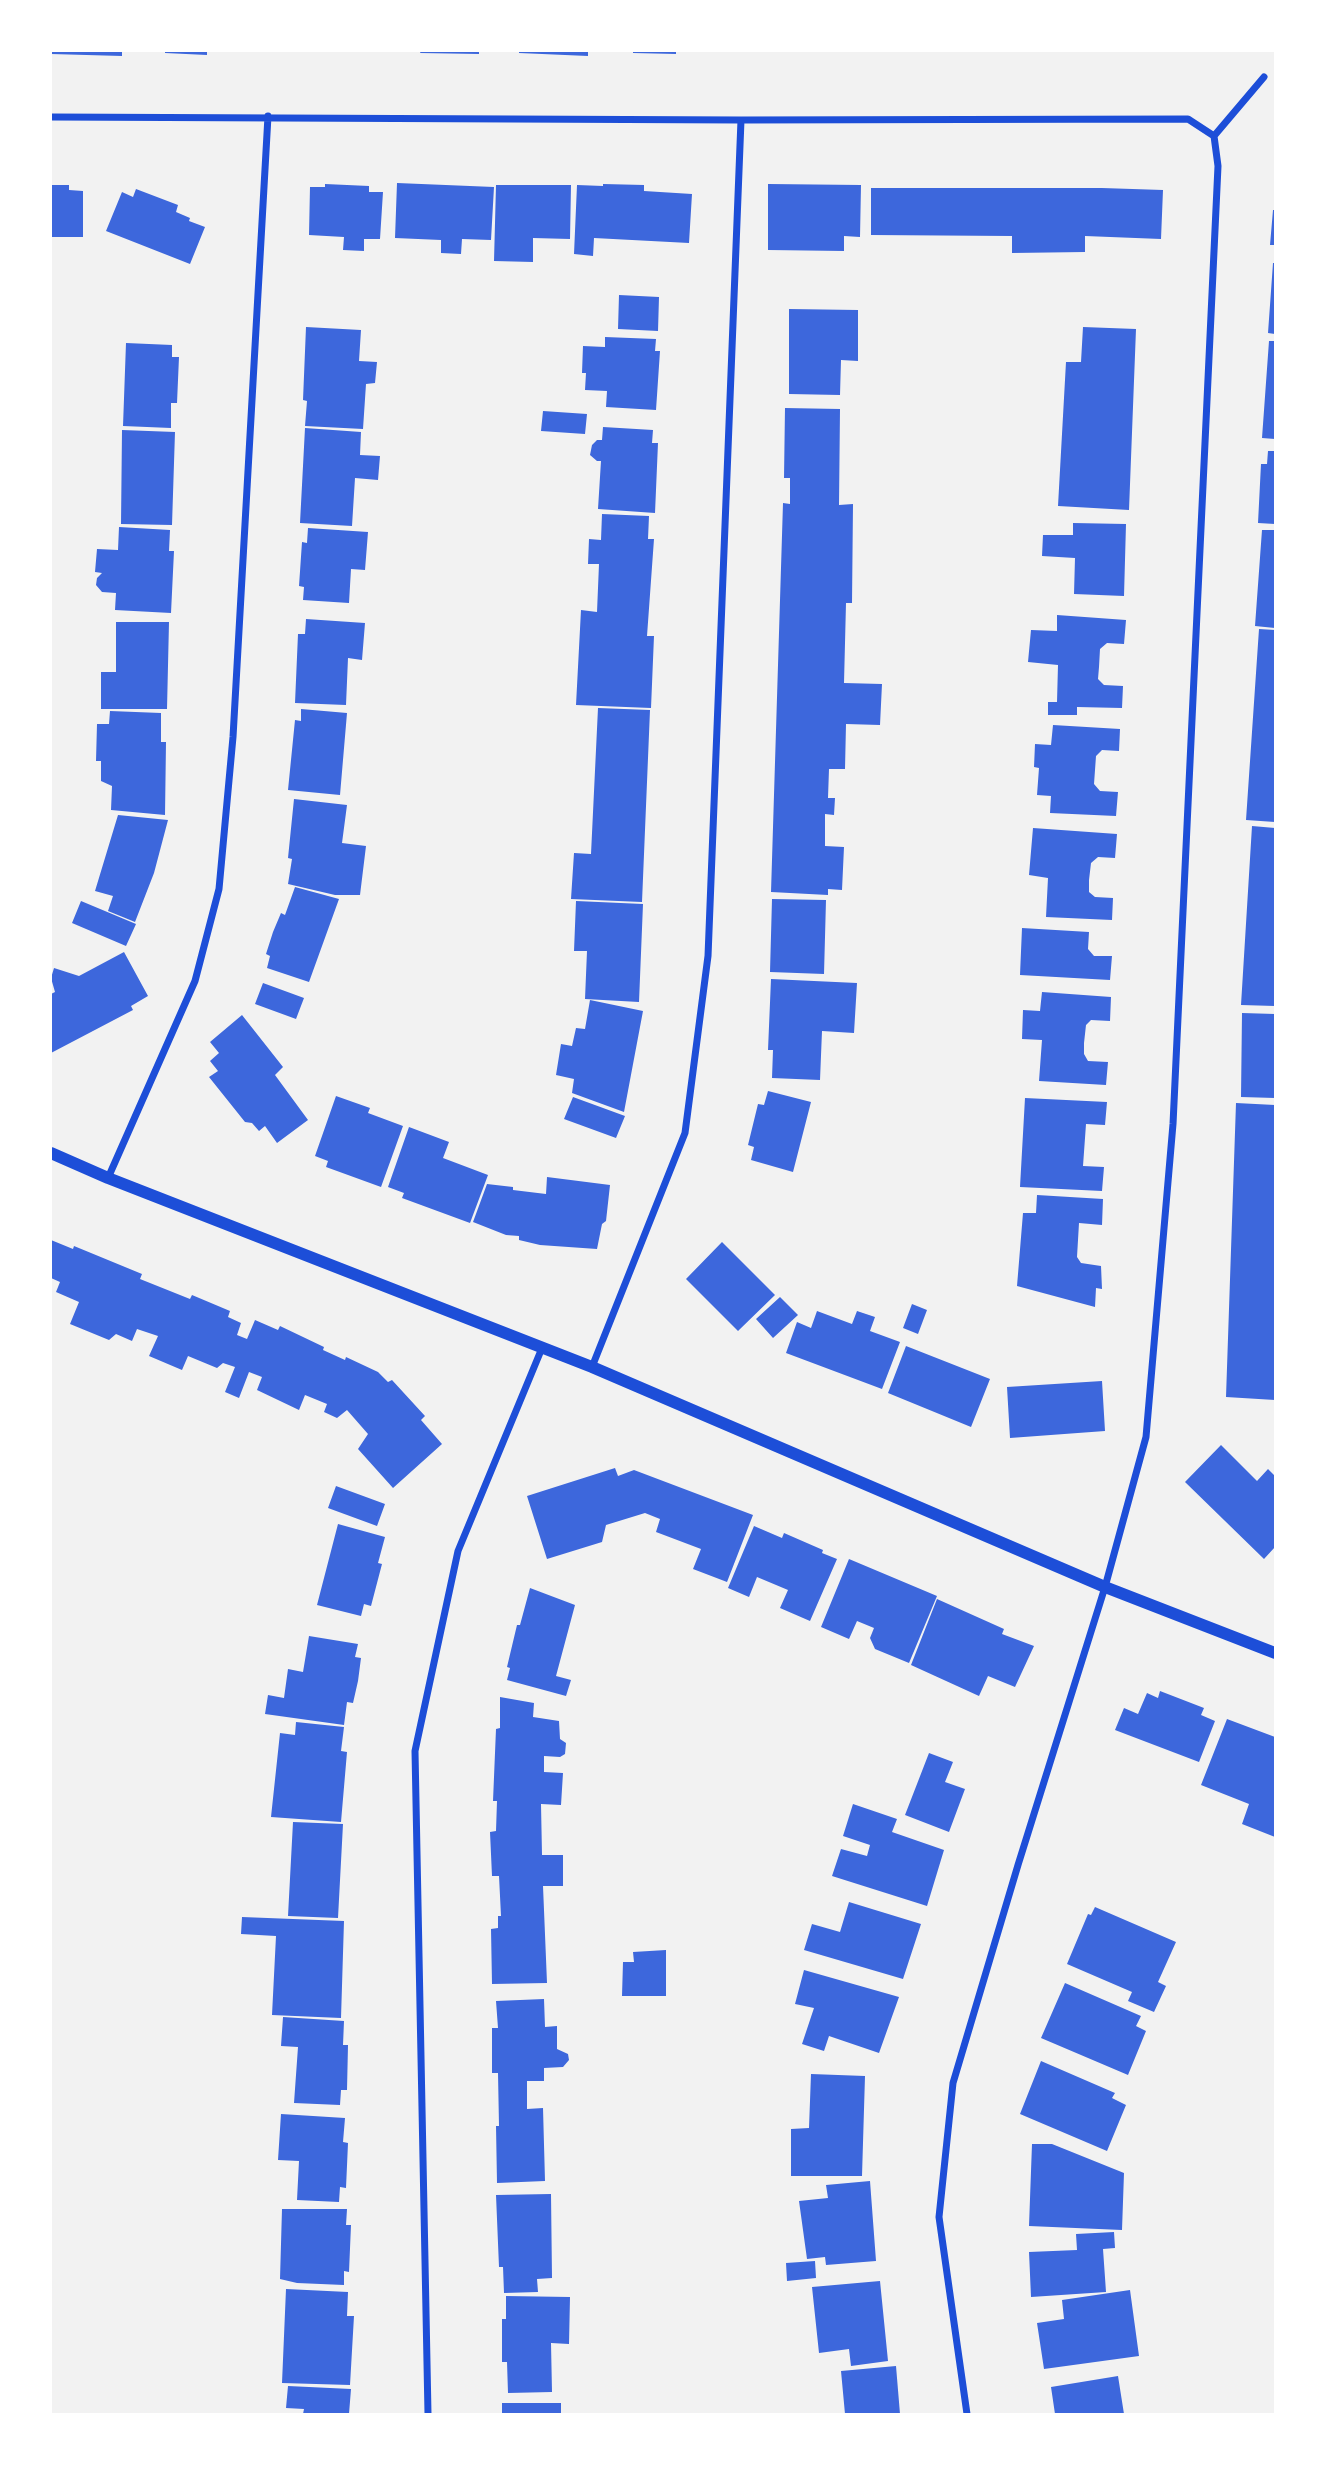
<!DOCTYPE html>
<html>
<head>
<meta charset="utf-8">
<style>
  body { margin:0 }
  #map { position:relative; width:1326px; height:2465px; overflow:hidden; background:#f2f2f2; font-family:Cabin,sans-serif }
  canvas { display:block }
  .frame { position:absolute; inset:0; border:52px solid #fff; pointer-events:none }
</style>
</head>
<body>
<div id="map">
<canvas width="1326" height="2465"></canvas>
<div class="frame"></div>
</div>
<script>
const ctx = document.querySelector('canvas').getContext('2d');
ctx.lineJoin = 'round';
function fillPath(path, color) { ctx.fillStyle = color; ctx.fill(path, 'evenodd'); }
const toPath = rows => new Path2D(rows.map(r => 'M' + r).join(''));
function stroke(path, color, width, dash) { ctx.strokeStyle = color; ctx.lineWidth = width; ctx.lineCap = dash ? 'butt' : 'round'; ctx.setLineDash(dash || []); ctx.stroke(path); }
fillPath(toPath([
  [51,51,122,51,122,56,51,54],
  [165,51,207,51,207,55,165,53],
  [421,51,479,51,479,54,420,53],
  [519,51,588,51,588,56,519,53],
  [633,51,676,51,676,54,633,53],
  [397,183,494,187,491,240,462,239,461,254,441,253,441,240,395,238],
  [325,184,369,186,369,192,383,192,380,239,364,239,364,251,343,250,344,237,309,235,310,187,325,187],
  [603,184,644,185,644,191,692,194,689,243,594,238,593,256,574,254,577,185,603,186],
  [768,184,861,185,860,237,844,236,844,251,768,250],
  [51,185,69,185,69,190,83,191,83,237,51,237],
  [496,185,571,185,570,239,533,238,533,262,494,261],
  [871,188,1102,188,1163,190,1161,239,1085,236,1085,252,1012,253,1012,236,871,235],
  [136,189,178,205,176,212,190,218,189,221,205,227,190,264,106,231,122,192,133,197],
  [1273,210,1275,210,1275,245,1270,245],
  [1273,263,1275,263,1275,334,1268,333],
  [619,295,659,297,658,331,618,329],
  [789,309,858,310,858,361,841,360,840,395,789,394],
  [306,327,361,330,359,361,377,362,375,383,366,384,363,429,305,426,307,401,303,400],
  [1083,327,1136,329,1129,510,1058,506,1066,362,1081,362],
  [605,337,656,339,655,351,660,351,656,410,606,407,607,391,585,390,586,373,582,373,583,346,605,347],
  [1269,341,1275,341,1275,439,1262,438],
  [126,343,172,345,172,357,179,357,177,403,171,403,171,428,123,426],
  [785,408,840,409,839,505,853,504,852,603,846,603,844,683,882,684,880,725,846,724,845,769,829,769,828,798,835,798,834,815,825,814,825,846,844,847,842,890,828,889,828,895,771,892,783,503,790,504,790,478,784,478],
  [543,411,587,414,585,434,541,431],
  [603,427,653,430,652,443,658,443,655,513,598,509,601,461,597,461,590,455,592,445,597,440,602,440],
  [305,428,361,432,360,455,380,456,378,480,355,478,352,526,300,523],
  [122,430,175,432,172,525,121,524],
  [1268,451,1275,451,1275,524,1258,523,1261,464,1267,464],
  [602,514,649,516,648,539,654,539,647,636,654,636,651,708,576,705,581,610,597,612,599,564,588,564,589,539,601,540],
  [1073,523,1126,524,1124,596,1074,594,1075,558,1042,556,1043,535,1073,535],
  [119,527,170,530,169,551,174,551,171,613,115,610,116,593,102,592,96,585,97,578,102,573,95,572,97,549,118,550],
  [308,528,368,532,365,570,351,569,349,603,303,600,304,587,299,586,302,542,307,543],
  [1262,530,1275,530,1275,628,1255,626],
  [1057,615,1126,620,1124,644,1107,643,1100,649,1099,667,1098,679,1104,685,1123,686,1122,708,1077,707,1077,715,1048,715,1048,702,1057,702,1058,665,1028,662,1031,630,1057,631],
  [306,619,365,623,362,660,348,658,346,705,295,703,298,634,305,634],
  [116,622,169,622,167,709,101,709,101,672,116,672],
  [1259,629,1275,630,1275,822,1246,820],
  [598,708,650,710,642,902,571,899,574,853,591,854],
  [301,709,347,713,340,795,288,790,295,720,301,721],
  [110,711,161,713,161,742,166,742,165,815,111,810,112,786,101,781,101,761,96,761,97,724,109,724],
  [1053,725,1120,729,1119,751,1102,750,1096,756,1094,784,1100,791,1118,792,1116,816,1050,813,1051,796,1037,795,1039,768,1034,767,1035,744,1051,745],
  [294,799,347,805,342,843,366,846,360,895,335,895,288,884,292,859,288,858],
  [118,815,168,820,154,873,135,922,108,911,113,896,95,891],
  [1252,826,1275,828,1275,1006,1241,1005],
  [1033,828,1117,834,1115,858,1098,857,1091,863,1089,880,1089,892,1095,897,1113,898,1112,920,1046,917,1048,878,1029,875],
  [295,887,339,899,309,982,267,968,270,956,266,954,273,932,281,913,285,915],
  [772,899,826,900,824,974,770,972],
  [81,901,136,924,126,946,72,923],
  [576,901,643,904,639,1002,585,999,587,951,574,951],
  [1022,928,1089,932,1088,949,1094,956,1112,956,1110,980,1020,975],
  [124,952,148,996,131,1006,133,1010,51,1053,51,994,55,992,51,978,54,968,79,976],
  [771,979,857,983,854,1033,822,1031,820,1080,772,1078,773,1050,768,1050],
  [263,983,304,998,296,1019,255,1004],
  [1042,992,1111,997,1110,1021,1091,1020,1086,1025,1084,1043,1084,1054,1088,1061,1108,1062,1106,1085,1039,1081,1042,1040,1022,1039,1023,1010,1040,1011],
  [590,1000,643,1011,624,1112,572,1093,574,1079,556,1075,561,1044,572,1046,576,1028,585,1029],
  [1242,1013,1275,1014,1275,1098,1241,1097],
  [242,1015,283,1067,275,1075,308,1120,277,1143,265,1126,259,1131,252,1123,245,1122,209,1077,218,1071,210,1061,219,1053,210,1042],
  [768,1091,811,1102,793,1172,751,1160,754,1147,748,1145,758,1104,764,1105],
  [336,1096,370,1108,368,1113,403,1126,381,1187,326,1167,328,1161,315,1156],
  [573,1097,625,1116,616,1138,564,1119],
  [1025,1098,1107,1102,1105,1125,1086,1124,1083,1166,1104,1167,1102,1191,1020,1187],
  [1236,1103,1275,1105,1275,1400,1226,1397],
  [409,1127,449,1142,443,1158,488,1175,470,1223,402,1198,404,1193,388,1187],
  [547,1177,610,1185,606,1221,602,1224,597,1249,540,1245,519,1240,519,1236,506,1235,473,1222,487,1184,513,1187,513,1190,546,1194],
  [1037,1195,1103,1199,1102,1225,1079,1223,1077,1257,1081,1263,1101,1266,1102,1289,1096,1288,1095,1307,1017,1286,1023,1213,1036,1213],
  [51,1240,73,1249,74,1246,142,1274,140,1279,190,1299,192,1295,230,1311,228,1317,241,1323,237,1335,247,1339,255,1320,278,1330,280,1326,324,1347,323,1350,345,1360,346,1357,378,1372,388,1382,392,1380,425,1416,421,1420,442,1444,393,1488,358,1449,368,1434,347,1410,337,1418,324,1412,327,1404,305,1395,299,1410,257,1390,262,1377,249,1372,239,1398,225,1392,235,1367,223,1363,217,1368,188,1356,182,1370,149,1356,158,1336,137,1329,132,1341,116,1334,109,1340,70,1324,79,1302,56,1292,60,1282,51,1278],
  [722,1242,775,1295,738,1331,686,1279],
  [780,1297,798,1315,773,1338,756,1319],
  [912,1304,927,1310,918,1334,903,1328],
  [817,1311,852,1324,857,1311,875,1317,870,1331,900,1342,882,1389,786,1353,797,1322,811,1328],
  [906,1346,990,1379,971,1427,888,1393],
  [1102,1381,1105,1431,1010,1438,1007,1387],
  [1221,1445,1257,1481,1268,1469,1275,1476,1275,1547,1264,1559,1185,1482],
  [615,1468,618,1476,634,1470,753,1515,727,1582,693,1569,701,1549,656,1532,660,1519,645,1513,606,1525,602,1542,547,1559,527,1496],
  [336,1486,385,1504,377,1526,328,1508],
  [338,1524,385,1537,378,1563,382,1564,371,1606,364,1604,361,1616,317,1605],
  [754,1526,782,1538,784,1533,823,1550,822,1553,837,1559,810,1621,780,1608,788,1590,757,1577,749,1597,728,1588],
  [849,1559,937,1596,909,1663,875,1649,870,1638,874,1628,857,1621,849,1639,821,1627],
  [530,1588,575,1605,556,1676,571,1680,566,1696,507,1680,510,1668,507,1667,517,1625,520,1625],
  [937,1599,1004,1629,1002,1634,1034,1646,1015,1687,988,1676,979,1696,911,1665],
  [309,1636,358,1644,355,1657,361,1658,358,1681,353,1703,347,1702,344,1725,265,1714,268,1695,284,1698,288,1669,303,1672],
  [1160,1691,1204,1708,1201,1715,1215,1721,1199,1762,1115,1730,1124,1708,1138,1714,1147,1693,1158,1698],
  [500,1697,534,1703,533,1717,559,1721,560,1739,566,1743,565,1754,560,1757,544,1756,544,1772,563,1773,561,1805,541,1804,542,1855,563,1855,563,1886,543,1886,547,1983,492,1984,491,1929,498,1928,498,1916,501,1916,499,1876,492,1876,490,1832,496,1831,497,1801,493,1801,496,1729,500,1728],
  [1227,1719,1275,1737,1275,1837,1242,1824,1249,1804,1201,1785],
  [296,1722,344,1727,341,1751,347,1752,341,1822,271,1817,280,1733,295,1735],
  [929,1753,953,1762,945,1782,965,1789,949,1832,905,1815],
  [853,1804,897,1819,892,1832,944,1850,927,1906,832,1876,841,1849,867,1856,870,1845,843,1836],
  [293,1822,343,1824,338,1918,288,1916],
  [849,1902,921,1924,903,1979,804,1950,812,1924,840,1932],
  [1095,1907,1176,1942,1158,1982,1166,1986,1154,2012,1128,2001,1132,1992,1067,1964,1088,1914,1091,1915],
  [242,1917,344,1921,341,2018,272,2015,276,1936,241,1934],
  [666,1950,666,1996,622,1996,623,1962,634,1962,633,1952],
  [804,1970,899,1997,879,2053,829,2036,824,2051,802,2044,814,2008,795,2004],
  [1065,1983,1141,2016,1136,2026,1146,2031,1128,2075,1041,2038],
  [544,1999,545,2027,557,2026,557,2049,568,2054,569,2060,563,2067,544,2068,544,2081,527,2081,527,2109,543,2108,545,2181,497,2183,496,2126,499,2126,498,2073,492,2073,492,2028,498,2028,496,2001],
  [283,2017,344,2021,343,2045,348,2045,347,2090,341,2090,340,2105,294,2103,298,2047,281,2046],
  [1041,2061,1115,2093,1112,2098,1126,2105,1107,2151,1020,2114],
  [811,2074,865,2076,862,2176,791,2176,791,2129,809,2128],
  [281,2114,345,2118,343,2142,348,2143,346,2188,340,2187,339,2202,297,2200,299,2161,278,2160],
  [1032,2144,1052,2144,1124,2173,1122,2230,1029,2226],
  [870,2181,876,2261,826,2265,825,2257,807,2259,799,2201,828,2198,826,2185],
  [551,2194,552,2278,537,2279,538,2292,504,2293,503,2267,499,2267,496,2195],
  [282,2209,347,2209,346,2225,351,2225,349,2272,344,2271,344,2285,297,2283,280,2279],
  [1114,2232,1115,2248,1103,2249,1106,2292,1031,2297,1029,2252,1077,2250,1076,2234],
  [815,2261,816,2278,787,2281,786,2263],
  [880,2281,888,2361,851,2366,849,2349,819,2353,812,2287],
  [286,2289,348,2292,347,2316,354,2316,350,2385,282,2383],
  [1130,2290,1139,2356,1044,2369,1037,2323,1064,2319,1062,2300],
  [506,2296,570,2297,569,2344,551,2343,552,2392,508,2393,507,2362,502,2362,502,2319,506,2319],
  [896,2366,900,2414,845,2414,841,2371],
  [1118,2376,1124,2414,1055,2414,1051,2387],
  [288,2386,351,2389,349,2414,303,2414,304,2409,286,2408],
  [502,2403,561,2403,561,2414,502,2414]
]), '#3d67dc');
stroke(toPath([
  [51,117,741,120,1188,119,1214,136],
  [108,1178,195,981,219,889,233,737,268,116],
  [592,1367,685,1133,708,956,741,120],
  [428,2414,415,1751,458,1551,542,1348],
  [967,2414,939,2217,953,2083,1018,1865,1105,1587,1146,1437,1173,1124,1218,166,1214,136,1264,77]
]), '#1d4ed8', 7);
stroke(toPath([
  [51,1153,108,1178,592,1367,1105,1587,1275,1653]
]), '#1d4ed8', 12);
</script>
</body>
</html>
